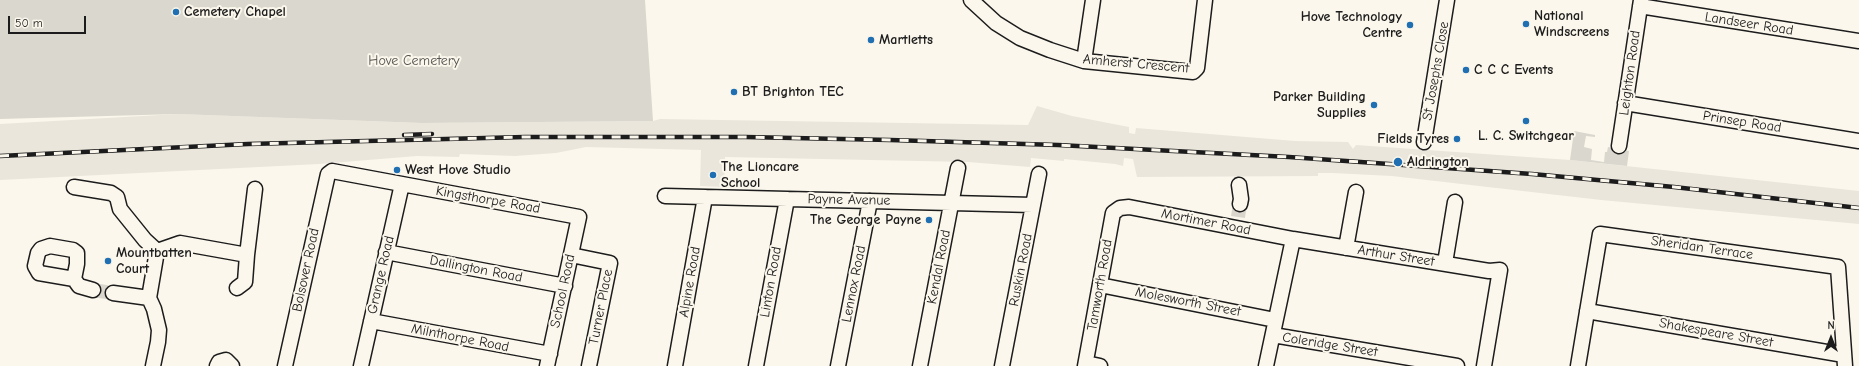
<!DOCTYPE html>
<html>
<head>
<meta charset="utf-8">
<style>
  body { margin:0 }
  #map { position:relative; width:1859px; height:366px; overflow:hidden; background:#fbf7ec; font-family:"Comic Neue",sans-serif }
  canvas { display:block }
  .north { position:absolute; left:1811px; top:318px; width:40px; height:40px; -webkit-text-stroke:3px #fbf7ec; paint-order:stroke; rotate:0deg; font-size:11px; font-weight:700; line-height:16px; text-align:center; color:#1c1c1c }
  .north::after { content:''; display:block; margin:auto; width:14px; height:18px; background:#1c1c1c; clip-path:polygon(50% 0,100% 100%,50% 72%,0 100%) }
  .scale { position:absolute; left:8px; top:16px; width:78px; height:18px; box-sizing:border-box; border:2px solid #1c1c1c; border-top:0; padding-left:5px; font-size:12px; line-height:14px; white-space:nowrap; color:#1c1c1c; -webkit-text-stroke:3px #fbf7ec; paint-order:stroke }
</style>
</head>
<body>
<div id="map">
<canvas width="1859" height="366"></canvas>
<div class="north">N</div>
<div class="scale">50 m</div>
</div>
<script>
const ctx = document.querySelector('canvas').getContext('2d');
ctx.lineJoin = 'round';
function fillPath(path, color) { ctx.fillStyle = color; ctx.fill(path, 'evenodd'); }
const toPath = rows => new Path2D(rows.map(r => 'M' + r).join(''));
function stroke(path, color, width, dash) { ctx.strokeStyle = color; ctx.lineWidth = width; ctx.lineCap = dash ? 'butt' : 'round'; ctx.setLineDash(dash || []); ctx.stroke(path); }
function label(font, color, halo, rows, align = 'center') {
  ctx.font = font + ' "Comic Neue",sans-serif'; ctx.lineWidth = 4; ctx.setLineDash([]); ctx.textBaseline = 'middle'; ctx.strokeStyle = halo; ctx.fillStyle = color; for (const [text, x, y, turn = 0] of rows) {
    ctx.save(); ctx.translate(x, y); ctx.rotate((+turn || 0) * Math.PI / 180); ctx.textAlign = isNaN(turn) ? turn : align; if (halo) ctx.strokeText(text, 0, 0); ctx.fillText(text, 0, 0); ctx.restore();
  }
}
fillPath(toPath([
  [1037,106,1072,116,1129,127,1129,133,1135,134,1136,128,1295,141,1348,142,1353,149,1356,145,1570,160,1859,191,1859,224,1601,200,1392,176,1332,173,1318,173,1318,176,1137,177,1133,159,1124,158,1123,166,1115,164,1064,159,1064,161,1031,158,1030,167,968,162,725,157,724,187,700,186,701,150,586,147,556,153,515,156,460,154,459,157,417,156,319,164,0,180,0,124,178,114,422,123,653,121,660,119,1028,125]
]), '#eae6dc');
fillPath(toPath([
  [0,0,645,0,653,121,422,123,178,114,0,119],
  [1574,131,1595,135,1595,137,1586,136,1584,147,1592,149,1591,160,1604,162,1605,152,1607,152,1608,147,1629,151,1627,166,1570,160]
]), '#dad7ce');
stroke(toPath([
  [1238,217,1240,204],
  [93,290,113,293]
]), '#dad6cd', 14, [14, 7]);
const minor = toPath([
  [971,0,996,23,1020,38,1050,50,1084,61,1193,72,1197,68,1205,0],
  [1640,6,1859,41],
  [1084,61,1093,0],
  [1625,103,1859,141],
  [1424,142,1447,0],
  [1619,146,1641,0],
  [1239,185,1241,199,1240,204],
  [74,187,111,193,117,197,120,209,145,240,157,251],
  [665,196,1033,205],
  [1346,248,1356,192],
  [386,252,565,286],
  [571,255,610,263,589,366],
  [1445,263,1455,202],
  [74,279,77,264,77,253,73,250,50,246,41,249,38,253,35,266,39,273,74,279,79,286,93,290],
  [1100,285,1275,320],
  [237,288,245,282,247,255],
  [113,293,149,298],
  [1587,311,1844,355],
  [371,321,550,354],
  [1273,335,1457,366],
  [1086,363,1100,366],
  [153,366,158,342,159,330,154,309,149,298,157,251,180,243,247,255,255,189],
  [217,366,219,362,226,360,232,366],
  [285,366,328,174,332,171,579,217,547,366],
  [361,366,402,184],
  [675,366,705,197],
  [756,366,787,199],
  [838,366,870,201],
  [920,366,958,168],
  [1002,366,1039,174],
  [1085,366,1113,213,1120,208,1129,207,1293,239,1489,271,1500,270,1484,366],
  [1266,366,1293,239],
  [1578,366,1600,234,1838,267,1845,366]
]);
stroke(minor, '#1c1c1c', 17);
stroke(minor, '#fbf7ec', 14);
const rail = toPath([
  [404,135,432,134],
  [0,156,248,144,525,137,745,137,890,140,1058,145,1289,157,1532,174,1674,187,1859,208]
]);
stroke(rail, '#1c1c1c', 4.5);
stroke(rail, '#fbf7ec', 3, [9]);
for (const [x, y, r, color] of [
  [176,12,4,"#1f6fb2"],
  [1526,24,4,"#1f6fb2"],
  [1410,25,4,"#1f6fb2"],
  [871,40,4,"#1f6fb2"],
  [1466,70,4,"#1f6fb2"],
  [734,92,4,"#1f6fb2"],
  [1374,105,4,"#1f6fb2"],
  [1526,121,4,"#1f6fb2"],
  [1457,139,4,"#1f6fb2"],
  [1398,162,5,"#1f6fb2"],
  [397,170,4,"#1f6fb2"],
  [713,175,4,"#1f6fb2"],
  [929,220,4,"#1f6fb2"],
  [108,261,4,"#1f6fb2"]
]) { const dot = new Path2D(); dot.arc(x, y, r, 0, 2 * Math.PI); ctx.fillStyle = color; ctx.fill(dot); stroke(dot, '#fbf7ec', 1.5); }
label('bold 14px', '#1c1c1c', '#fbf7ec', [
  ["Cemetery Chapel",184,12],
  ["National",1534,16],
  ["Windscreens",1534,32],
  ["Hove Technology",1402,17,"right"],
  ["Centre",1402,33,"right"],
  ["Martletts",879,40],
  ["C C C Events",1474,70],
  ["BT Brighton TEC",742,92],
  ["Parker Building",1366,97,"right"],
  ["Supplies",1366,113,"right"],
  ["L. C. Switchgear",1526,136,"center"],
  ["Fields Tyres",1449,139,"right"],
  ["Aldrington",1407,162],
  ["The Lioncare",721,167],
  ["School",721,183],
  ["West Hove Studio",405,170],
  ["The George Payne",921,220,"right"],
  ["Mountbatten",116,253],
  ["Court",116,269]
], 'left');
label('14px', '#1c1c1c', '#fbf7ec', [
  ["Landseer Road",1749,24,9],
  ["Amherst Crescent",1136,64,5],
  ["St Josephs Close",1436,71,-80],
  ["Leighton Road",1630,73,-82],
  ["Prinsep Road",1742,122,9],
  ["Kingsthorpe Road",488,200,10],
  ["Payne Avenue",849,200,1],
  ["Mortimer Road",1206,222,11],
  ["Sheridan Terrace",1702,248,8],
  ["Arthur Street",1396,256,9],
  ["Kendal Road",939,267,-79],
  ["Dallington Road",476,269,11],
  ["Bolsover Road",306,270,-78],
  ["Ruskin Road",1021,270,-79],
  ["Grange Road",381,275,-77],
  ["Alpine Road",690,282,-80],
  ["Linton Road",771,282,-80],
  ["Lennox Road",854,284,-79],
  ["Tamworth Road",1100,285,-80],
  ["School Road",563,291,-78],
  ["Molesworth Street",1188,302,11],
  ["Turner Place",601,307,-79],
  ["Shakespeare Street",1716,333,10],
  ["Milnthorpe Road",460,338,11],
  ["Coleridge Street",1330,345,9]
]);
label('14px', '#555451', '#fbf7ec', [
  ["Hove Cemetery",414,61]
]);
</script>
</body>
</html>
